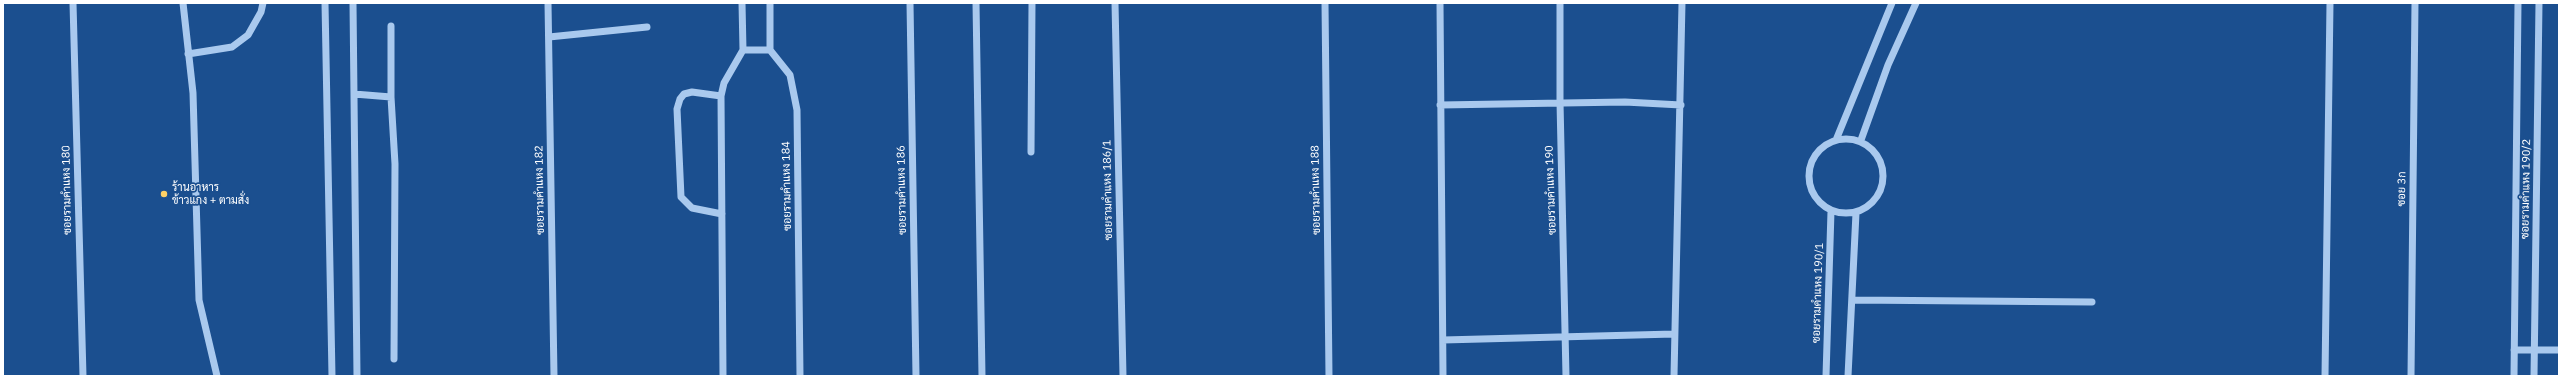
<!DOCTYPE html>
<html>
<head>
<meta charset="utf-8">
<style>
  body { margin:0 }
  #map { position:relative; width:2562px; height:379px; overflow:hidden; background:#1b4f8f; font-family:"IBM Plex Sans",sans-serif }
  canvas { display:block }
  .frame { position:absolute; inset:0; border:4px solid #fff; pointer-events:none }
</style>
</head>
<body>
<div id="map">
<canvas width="2562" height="379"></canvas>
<div class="frame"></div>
</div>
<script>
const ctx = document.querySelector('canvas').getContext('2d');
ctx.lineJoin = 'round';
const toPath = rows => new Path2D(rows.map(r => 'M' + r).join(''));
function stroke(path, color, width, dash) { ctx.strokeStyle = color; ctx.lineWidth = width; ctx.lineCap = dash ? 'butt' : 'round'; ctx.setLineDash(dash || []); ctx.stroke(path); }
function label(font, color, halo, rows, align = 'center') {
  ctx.font = font + ' "IBM Plex Sans",Sarabun,sans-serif'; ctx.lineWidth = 3.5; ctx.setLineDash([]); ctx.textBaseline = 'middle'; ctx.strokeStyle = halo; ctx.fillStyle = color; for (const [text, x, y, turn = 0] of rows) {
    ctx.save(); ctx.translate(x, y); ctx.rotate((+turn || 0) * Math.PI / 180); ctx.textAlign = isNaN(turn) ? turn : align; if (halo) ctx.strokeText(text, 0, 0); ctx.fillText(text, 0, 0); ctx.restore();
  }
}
stroke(toPath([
  [73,3,83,376],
  [183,3,193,93,199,300,217,376],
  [325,3,332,376],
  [353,3,357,376],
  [548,3,554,376],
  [770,3,770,50,790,75,797,110,800,376],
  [910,3,916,376],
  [976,3,982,376],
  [1115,3,1123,376],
  [1325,3,1329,376],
  [1440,3,1443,376],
  [1560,3,1560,102,1566,376],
  [549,37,647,27],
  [743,50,770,50],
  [188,54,232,47,248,35,261,12,263,3],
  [354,94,391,97,395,164,394,359],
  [721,96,692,92,684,94,680,99,677,109,681,197,692,208,722,214],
  [391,97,391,26],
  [1440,105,1625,102,1681,105],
  '1809 176a37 37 0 1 1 74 0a37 37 0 1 1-74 0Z',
  [1836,140,1892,3],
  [1861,140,1888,65,1916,3],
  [1031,152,1032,3],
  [1852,300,2092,302],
  [1443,340,1674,334],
  [2514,350,2559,350],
  [723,376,721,96,724,83,743,50,742,3],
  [1674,376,1682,3],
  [1826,376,1831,211],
  [1848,376,1856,213],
  [2325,376,2330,3],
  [2411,376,2415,3],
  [2514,376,2518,3],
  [2534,376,2539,3]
]), '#a9c9ee', 7);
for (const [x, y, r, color] of [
  [164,194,4,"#ffd166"]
]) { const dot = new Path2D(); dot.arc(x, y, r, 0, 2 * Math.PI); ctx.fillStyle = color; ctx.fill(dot); stroke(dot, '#1b4f8f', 1.5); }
label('11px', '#fff', '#1b4f8f', [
  ["ซอยรามคำแหง 184",787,186,-91],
  ["ซอย 3ก",2402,189,-89],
  ["ซอยรามคำแหง 190/2",2526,189,-89],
  ["ซอยรามคำแหง 180",67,190,-91],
  ["ซอยรามคำแหง 182",540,190,-91],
  ["ซอยรามคำแหง 186",902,190,-91],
  ["ซอยรามคำแหง 186/1",1108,190,-91],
  ["ซอยรามคำแหง 188",1316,190,-91],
  ["ซอยรามคำแหง 190",1551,190,-92],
  ["ซอยรามคำแหง 190/1",1818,293,-88]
]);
label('11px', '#fff', '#1b4f8f', [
  ["ร้านอาหาร",172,188],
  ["ข้าวแกง + ตามสั่ง",172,201]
], 'left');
</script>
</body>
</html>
